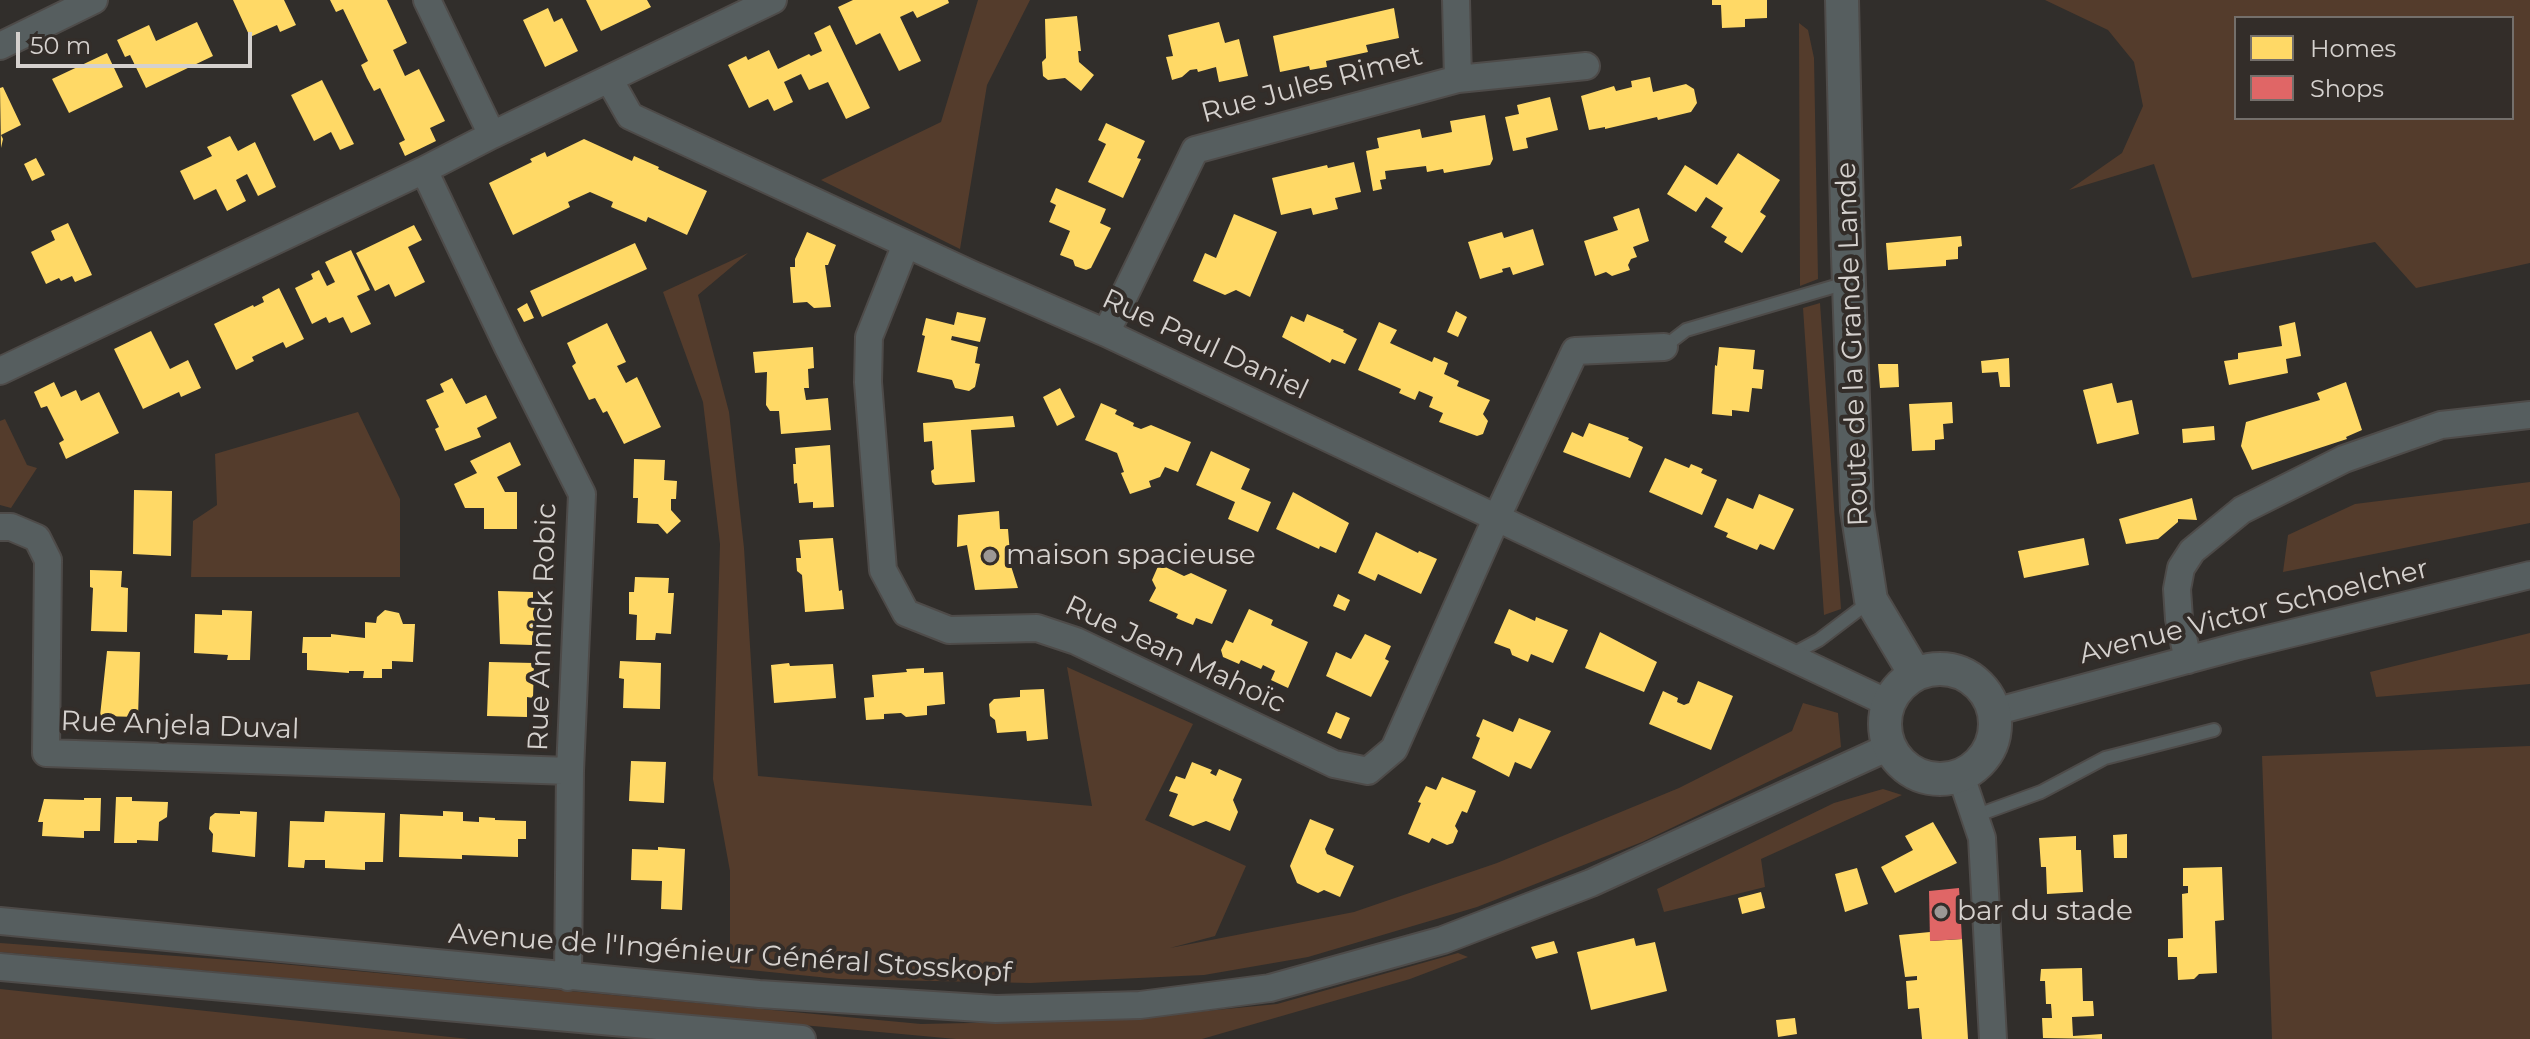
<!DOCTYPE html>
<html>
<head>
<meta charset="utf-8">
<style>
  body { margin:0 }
  #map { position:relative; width:2530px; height:1039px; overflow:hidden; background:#312e2b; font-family:Montserrat,sans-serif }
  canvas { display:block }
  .legend { position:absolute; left:2234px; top:16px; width:280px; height:104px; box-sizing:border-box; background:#332d29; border:2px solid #746f6b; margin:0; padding:10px 14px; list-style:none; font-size:24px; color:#d5d1ce }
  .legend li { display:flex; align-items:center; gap:16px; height:40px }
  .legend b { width:40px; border:2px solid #746f6b }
  .scale { position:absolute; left:16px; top:32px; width:236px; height:36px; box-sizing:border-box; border:4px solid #d5d1ce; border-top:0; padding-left:10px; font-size:24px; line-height:28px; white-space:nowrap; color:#d5d1ce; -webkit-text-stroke:6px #332d29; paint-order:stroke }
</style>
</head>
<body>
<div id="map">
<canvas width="2530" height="1039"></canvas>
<ul class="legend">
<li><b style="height:22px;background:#ffd966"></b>Homes</li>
<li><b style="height:22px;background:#e06666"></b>Shops</li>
</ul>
<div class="scale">50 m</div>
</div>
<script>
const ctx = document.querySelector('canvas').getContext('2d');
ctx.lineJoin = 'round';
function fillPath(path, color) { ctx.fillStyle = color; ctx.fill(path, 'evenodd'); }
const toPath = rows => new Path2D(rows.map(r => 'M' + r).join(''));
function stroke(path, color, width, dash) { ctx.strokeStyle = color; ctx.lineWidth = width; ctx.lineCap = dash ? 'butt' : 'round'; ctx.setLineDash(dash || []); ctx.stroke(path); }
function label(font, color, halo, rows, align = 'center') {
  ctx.font = font + ' Montserrat,sans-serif'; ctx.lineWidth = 8; ctx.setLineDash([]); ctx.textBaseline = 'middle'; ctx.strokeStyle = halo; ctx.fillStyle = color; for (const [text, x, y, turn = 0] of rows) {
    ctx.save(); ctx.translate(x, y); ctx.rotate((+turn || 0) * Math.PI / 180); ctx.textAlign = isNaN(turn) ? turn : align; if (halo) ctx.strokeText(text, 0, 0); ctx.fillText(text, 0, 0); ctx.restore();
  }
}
fillPath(toPath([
  [978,0,1030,0,987,85,960,249,821,180,941,122],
  [2045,0,2530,0,2530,263,2416,288,2375,242,2192,278,2154,164,2069,190,2122,153,2143,106,2134,62,2108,30],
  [2236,18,2512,18,2512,118,2236,118],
  [1799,23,1808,30,1814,58,1818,279,1800,286],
  [748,253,698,295,729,412,744,548,758,776,1092,806,1067,667,1193,724,1145,820,1246,866,1215,936,1170,948,1354,912,1497,863,1679,788,1792,731,1803,703,1838,713,1841,747,1642,842,1477,907,1308,957,1204,975,1030,983,839,979,730,968,730,871,713,779,720,544,703,402,663,292],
  [1820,303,1841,609,1824,615,1803,308],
  [358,412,400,499,400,577,191,577,193,521,217,505,215,454],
  [5,419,27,465,37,468,11,508,0,505,0,421],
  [2530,482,2530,523,2283,572,2288,535,2355,504],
  [2530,633,2530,684,2376,697,2370,672],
  [2530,746,2530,1039,2272,1039,2262,756],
  [1883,789,1902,795,1761,859,1765,887,1664,912,1657,889,1834,803],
  [0,943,271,963,921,1024,1114,1020,1277,1004,1458,953,1468,957,1410,979,1202,1039,956,1039,0,952],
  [0,989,469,1039,0,1039]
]), '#543c2c');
fillPath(toPath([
  [233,0,284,0,296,25,280,32,277,25,250,37],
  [330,0,387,0,407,43,393,50,405,76,419,69,445,121,430,128,436,141,405,156,399,143,405,140,380,88,374,91,367,78,361,65,368,61,343,9,336,12],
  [586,0,647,0,651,7,601,31],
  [853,0,948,0,949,3,917,18,913,11,900,17,921,61,899,71,880,33,856,45,838,7],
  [1712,0,1767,0,1767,18,1745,19,1745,27,1722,28,1721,5,1712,5],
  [548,8,554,22,562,18,578,51,545,67,523,20],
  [1394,8,1399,38,1366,45,1368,52,1326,61,1327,67,1310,70,1309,66,1280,72,1273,36],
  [1077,16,1081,51,1078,51,1079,62,1094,75,1081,91,1065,78,1048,80,1043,76,1042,62,1046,58,1045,19],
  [197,22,213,56,146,88,130,55,125,57,117,40,149,25,156,41],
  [1219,22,1225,43,1239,39,1248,76,1219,82,1216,67,1198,72,1197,69,1190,70,1182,77,1172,80,1166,57,1173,56,1168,35],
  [830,25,870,108,846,119,828,82,809,90,801,74,784,82,793,102,774,111,768,99,749,108,728,65,746,56,748,60,769,50,778,69,809,54,811,56,822,51,814,33],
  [107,53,123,87,69,113,52,79],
  [1650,77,1653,92,1686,84,1694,89,1697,103,1691,112,1658,120,1657,117,1605,129,1605,127,1589,130,1581,96,1614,86,1616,91,1632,87,1631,81],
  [322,80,354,144,340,150,331,132,314,141,291,95],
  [3,87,21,125,1,135,3,139,1,148,0,88],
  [1550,97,1558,130,1526,138,1528,148,1513,151,1505,117,1519,114,1517,105],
  [1485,115,1493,159,1490,165,1444,173,1443,169,1427,172,1426,166,1385,171,1386,179,1380,180,1382,189,1373,191,1366,151,1379,148,1377,138,1420,129,1422,138,1452,132,1450,121],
  [1106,123,1145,141,1137,158,1141,159,1123,198,1088,182,1106,144,1098,140],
  [230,136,238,151,255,142,276,187,258,196,247,174,236,180,246,201,227,211,216,189,194,200,180,171,212,156,207,147],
  [584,139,632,161,634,156,659,167,658,169,707,191,687,235,648,217,646,222,611,207,613,202,590,192,568,202,570,207,513,235,489,183,532,162,530,159,545,152,547,157],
  [1738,153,1780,180,1760,212,1766,216,1742,253,1724,242,1727,237,1711,227,1723,208,1706,197,1696,212,1667,194,1685,165,1717,185],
  [36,158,45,175,32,181,24,164],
  [1354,162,1361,192,1335,198,1338,209,1313,215,1311,208,1281,215,1272,178,1327,165,1328,168],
  [1056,188,1106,209,1100,223,1111,228,1091,268,1086,270,1075,266,1073,260,1060,255,1070,231,1049,222,1056,205,1050,202],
  [1639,208,1649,241,1633,247,1637,257,1631,259,1628,265,1630,270,1612,276,1606,272,1595,276,1584,241,1618,230,1613,217],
  [1234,214,1277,232,1250,297,1236,290,1225,295,1193,281,1205,253,1216,258],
  [68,223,92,275,75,282,72,276,61,281,59,278,46,284,31,252,55,240,51,231],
  [414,225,422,240,408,247,425,282,395,297,389,284,375,291,356,253],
  [1533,229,1544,265,1513,275,1510,267,1502,269,1503,272,1480,279,1468,242,1502,232,1504,238],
  [807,232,836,245,828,265,825,265,831,307,814,308,807,302,793,303,790,267,795,267,795,259],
  [1961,236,1962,246,1958,247,1958,259,1946,260,1946,266,1888,270,1886,243],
  [635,243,647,269,542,317,530,291],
  [351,250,370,290,357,296,371,324,351,333,343,317,329,323,326,317,312,324,295,288,313,279,311,274,319,270,327,286,335,282,325,262],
  [279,288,304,339,286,348,283,342,252,357,254,361,236,370,214,324,253,305,254,307,264,302,262,297],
  [527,303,534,318,524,322,517,309],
  [1456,311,1467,317,1458,337,1447,332],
  [957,312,986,318,980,342,952,336,951,340,978,347,975,363,980,364,975,387,969,391,955,388,952,380,917,372,925,336,922,335,926,318,954,325],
  [1307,314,1344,330,1343,332,1357,339,1345,364,1332,359,1330,363,1282,337,1291,316,1304,322],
  [1379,322,1397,330,1390,343,1432,362,1434,357,1448,363,1444,374,1459,381,1457,386,1490,400,1483,414,1488,421,1483,434,1477,436,1439,422,1443,413,1429,407,1433,397,1419,391,1415,400,1399,393,1401,389,1358,370],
  [2295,322,2301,356,2286,359,2288,373,2229,385,2224,361,2238,359,2238,353,2282,346,2279,326],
  [607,323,626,362,617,366,626,383,637,377,661,427,624,444,607,411,603,413,595,398,589,400,572,366,576,363,567,343],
  [151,331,170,369,188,360,201,388,181,397,179,392,143,409,114,349],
  [813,347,814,368,808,369,809,388,804,388,806,400,828,398,831,430,781,434,779,411,770,411,766,405,767,372,755,373,753,352],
  [1719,347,1755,350,1753,369,1764,370,1762,389,1752,388,1749,412,1732,410,1732,416,1712,414,1715,365,1717,366],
  [2009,358,2010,387,2000,387,1998,372,1982,373,1981,361],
  [1878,364,1898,364,1899,387,1880,388],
  [452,378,466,404,486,395,497,418,477,428,481,437,445,451,435,429,439,427,426,400,444,392,440,384],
  [54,382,61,397,76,390,81,401,99,392,119,433,66,459,59,443,64,440,47,406,41,408,34,392],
  [2346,382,2362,430,2346,437,2347,439,2252,470,2241,446,2246,422,2320,400,2317,393],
  [2112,383,2117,403,2132,400,2139,434,2097,444,2083,390],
  [1060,388,1075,417,1057,426,1043,397],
  [1952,402,1953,423,1943,424,1944,439,1935,440,1935,450,1912,451,1909,404],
  [1101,403,1117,410,1115,414,1134,423,1133,426,1141,429,1151,425,1191,442,1178,472,1165,467,1160,477,1149,481,1151,487,1130,494,1121,473,1124,472,1117,453,1085,440],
  [1013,416,1015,427,971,430,975,482,935,485,932,482,931,471,934,469,932,441,924,442,923,423],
  [1589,423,1629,438,1628,440,1643,447,1630,478,1563,452,1572,432,1583,437],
  [2214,426,2215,440,2183,443,2182,429],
  [510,442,521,465,497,477,505,492,517,492,517,529,484,529,484,508,465,508,454,484,477,473,470,461],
  [830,445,834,507,813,508,813,502,799,503,797,483,794,484,793,464,796,464,795,448],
  [1211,451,1250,469,1241,489,1271,502,1258,532,1228,519,1235,502,1196,485],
  [1665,458,1689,468,1691,464,1703,469,1701,473,1717,480,1702,515,1649,492],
  [634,459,665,460,664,480,677,481,676,499,671,499,671,510,681,521,667,534,658,524,637,523,638,498,633,498],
  [134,490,172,491,171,556,133,554],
  [1293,492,1349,523,1336,553,1320,546,1319,549,1276,529],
  [1759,494,1794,509,1774,550,1760,544,1757,550,1726,537,1728,533,1714,527,1727,498,1753,509],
  [2192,498,2197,520,2178,519,2178,522,2158,539,2126,544,2119,519],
  [999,511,1000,529,1008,529,1011,566,1018,588,975,590,967,545,957,547,958,515],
  [1376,532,1418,553,1419,551,1437,559,1421,594,1378,574,1375,581,1358,573],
  [833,538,839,591,842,590,844,609,805,612,802,575,797,571,796,558,801,558,799,540],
  [2084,538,2089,565,2024,578,2018,551],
  [1159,564,1184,576,1191,573,1227,590,1212,624,1196,618,1193,625,1176,618,1178,614,1149,601,1156,588,1152,580],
  [90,570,122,571,121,587,128,588,127,632,91,631,93,588,90,587],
  [635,577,669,578,668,593,674,593,671,634,656,633,655,640,636,640,637,615,629,614,629,592,634,592],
  [498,591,533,592,533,606,536,606,532,645,500,644],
  [1338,594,1350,600,1345,611,1333,606],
  [1249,609,1273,620,1271,625,1308,642,1288,688,1271,680,1275,671,1263,665,1261,669,1241,660,1239,664,1223,657,1221,650,1226,640,1233,643],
  [1509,609,1535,621,1536,617,1568,630,1553,663,1531,654,1528,662,1512,655,1510,649,1494,643],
  [222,610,252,611,250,660,227,660,228,655,194,653,195,614,222,615],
  [385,610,399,613,403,624,415,624,413,662,392,661,392,669,382,669,382,678,363,678,364,671,349,671,349,673,307,670,307,653,302,653,303,637,331,637,331,634,365,638,365,622,376,623,377,617],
  [1600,632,1657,662,1644,692,1585,668],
  [1365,634,1391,646,1385,659,1389,661,1371,697,1326,676,1336,652,1351,659],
  [107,651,140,652,138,717,100,716],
  [620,661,661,663,660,709,623,708,624,679,619,678],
  [489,662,534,663,533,698,527,697,527,717,487,716],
  [789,663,790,666,833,664,836,698,774,703,771,665],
  [924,668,924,673,943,672,945,704,927,706,927,715,906,717,901,713,884,714,884,719,866,720,864,698,874,697,872,675,907,672,906,669],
  [1698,681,1733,696,1711,750,1649,724,1663,691,1678,698,1677,702,1684,705,1689,703],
  [1044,689,1048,739,1027,741,1026,731,997,733,995,720,990,716,989,704,994,699,1020,697,1020,690],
  [1336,712,1350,718,1341,739,1327,733],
  [1519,718,1551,731,1531,769,1515,762,1509,777,1472,758,1480,738,1476,736,1483,719,1513,732],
  [631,761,666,762,664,803,629,801],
  [1192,762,1212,770,1210,773,1216,776,1219,769,1242,779,1233,800,1238,812,1230,831,1206,821,1193,826,1169,816,1178,794,1169,791,1176,776,1185,779],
  [1442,777,1476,791,1467,813,1462,811,1455,826,1458,831,1453,843,1447,845,1432,838,1429,843,1408,834,1421,803,1418,802,1426,786,1436,790],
  [116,797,132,797,132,801,168,802,167,817,159,822,158,841,137,840,137,843,114,843],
  [84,798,101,798,100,831,84,831,84,838,42,836,43,822,38,822,44,799,84,800],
  [240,811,257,812,255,857,212,852,213,834,209,829,210,817,215,813,240,814],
  [325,811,385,813,383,862,365,862,365,870,325,868,325,860,305,860,304,868,288,867,290,821,324,822],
  [443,811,463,812,463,821,479,822,479,817,495,818,495,820,526,821,526,839,518,839,518,857,462,855,462,859,399,857,400,814,443,816],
  [1310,819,1334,829,1325,849,1327,854,1354,866,1340,897,1324,890,1318,893,1297,883,1290,866],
  [1933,822,1957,863,1895,893,1881,867,1913,850,1905,836],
  [2127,834,2127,858,2114,858,2113,835],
  [2076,836,2076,850,2081,850,2083,892,2047,894,2046,867,2041,867,2039,838],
  [658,847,685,849,682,910,661,909,662,881,631,880,632,849,658,850],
  [2222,867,2224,920,2215,921,2217,973,2199,974,2194,979,2178,980,2177,957,2168,957,2168,939,2183,938,2182,894,2188,893,2188,886,2183,886,2183,868],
  [1857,868,1868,904,1845,912,1835,874],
  [1761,892,1765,908,1742,914,1738,898],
  [1930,932,1930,941,1962,939,1968,1039,1922,1039,1919,1008,1908,1009,1906,981,1917,980,1917,976,1905,977,1899,935],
  [1634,938,1636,946,1655,942,1667,991,1591,1010,1577,952],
  [1554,941,1558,953,1536,959,1531,947],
  [2082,968,2083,1001,2093,1001,2094,1016,2072,1017,2073,1036,2102,1034,2102,1039,2043,1038,2042,1018,2052,1018,2051,1004,2046,1004,2045,981,2040,981,2041,969],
  [1795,1018,1797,1034,1778,1037,1776,1020]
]), '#ffd966');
fillPath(toPath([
  [1959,888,1962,939,1930,941,1929,891]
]), '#e06666');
const service = toPath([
  [1664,347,1686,330,1846,283],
  [1791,655,1819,640,1869,602],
  [1975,816,2041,792,2105,758,2214,730]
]);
const minor = toPath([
  [427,0,492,135],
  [1456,0,1458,79],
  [0,46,94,0],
  [609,79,630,116,971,274,1106,333,1888,703],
  [424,170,508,347,582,494,570,771,568,977],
  [906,244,869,337,868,382,883,570,906,613,949,630,1037,628,1076,641,1334,764,1368,771,1394,749,1496,519,1575,351,1664,347],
  [1106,333,1195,150,1458,79,1586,66],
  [0,371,424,170,492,135,773,0],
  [0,527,11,527,37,538,48,560,46,753,570,771],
  [2188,660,2179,619,2177,589,2181,568,2192,551,2242,510,2344,459,2441,425,2530,415],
  [1994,712,2239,646,2530,575],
  [1961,776,1982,838,1993,1039],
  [0,921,759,994,996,1009,1140,1005,1270,988,1443,940,1591,883,1889,747],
  [0,967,802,1039]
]);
const tertiary = toPath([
  [1842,0,1848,256,1857,510,1871,600,1915,674],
  '1885 724a55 55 0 1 1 110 0a55 55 0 1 1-110 0Z'
]);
stroke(service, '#4e4b49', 16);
stroke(minor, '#4e4b49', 30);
stroke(tertiary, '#4e4b49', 36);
stroke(service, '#565e5f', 12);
stroke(minor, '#565e5f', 26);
stroke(tertiary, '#565e5f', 32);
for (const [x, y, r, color] of [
  [990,556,8,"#9c9895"],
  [1941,912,8,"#9c9895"]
]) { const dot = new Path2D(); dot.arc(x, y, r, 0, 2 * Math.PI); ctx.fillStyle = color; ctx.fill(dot); stroke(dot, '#332d29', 3); }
label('28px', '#d5d1ce', '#332d29', [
  ["Rue Jules Rimet",1312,85,-15],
  ["Route de la Grande Lande",1853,344,-92],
  ["Rue Paul Daniel",1205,345,25],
  ["Avenue Victor Schoelcher",2254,612,-14],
  ["Rue Annick Robic",543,627,-88],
  ["Rue Jean Mahoïc",1175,655,25],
  ["Rue Anjela Duval",180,726,2],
  ["Avenue de l'Ingénieur Général Stosskopf",730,954,4]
]);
label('28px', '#d5d1ce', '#332d29', [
  ["maison spacieuse",1006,556],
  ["bar du stade",1957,912]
], 'left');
</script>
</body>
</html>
